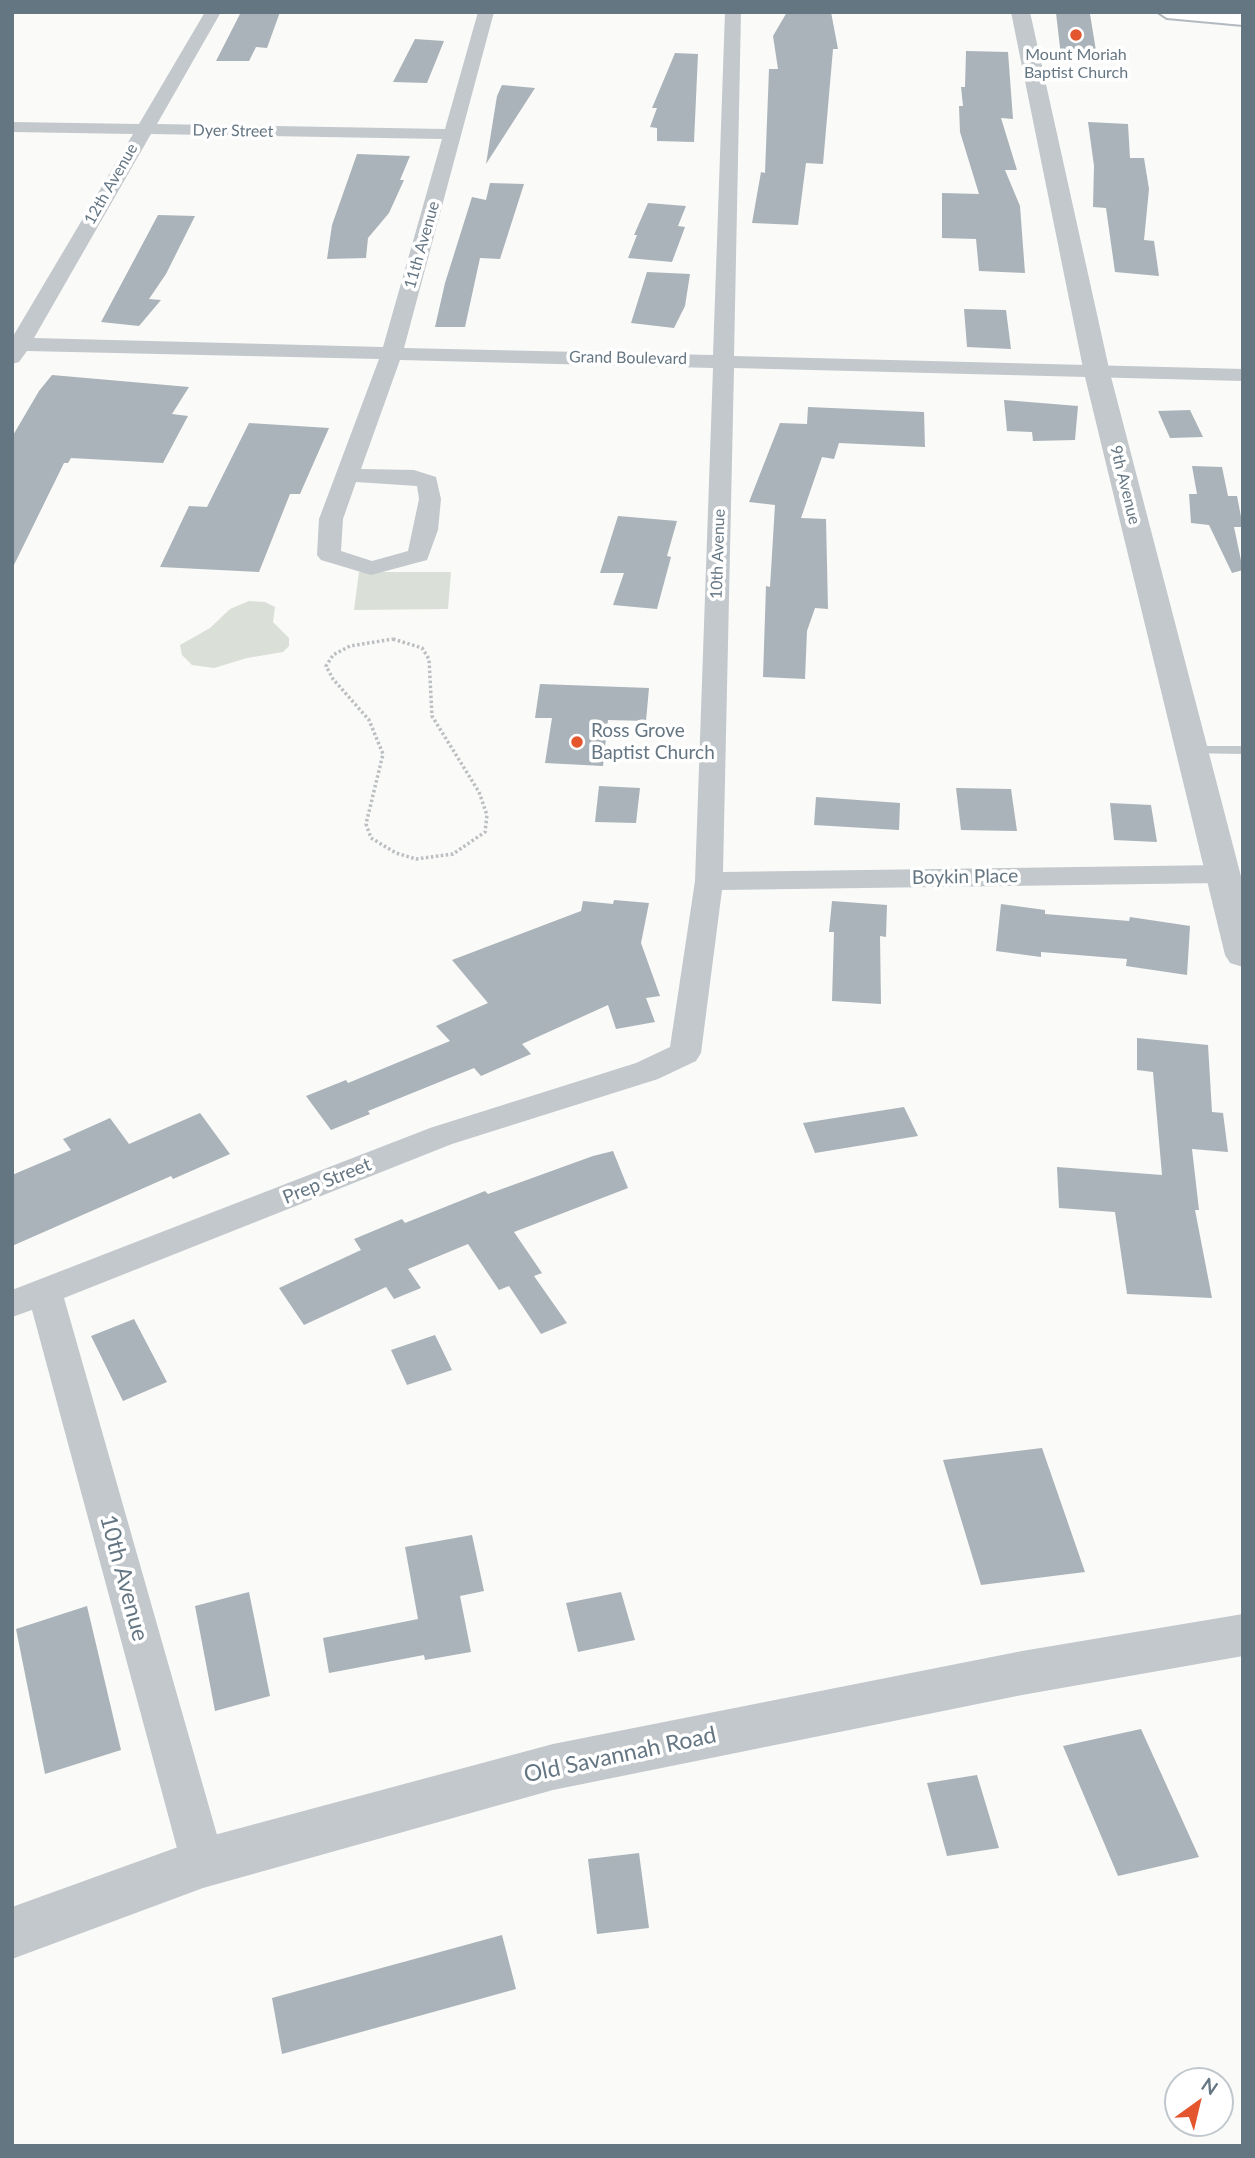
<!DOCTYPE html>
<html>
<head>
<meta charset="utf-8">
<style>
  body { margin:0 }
  #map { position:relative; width:1255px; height:2158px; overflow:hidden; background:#fafaf8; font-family:Lato,sans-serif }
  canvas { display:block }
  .frame { position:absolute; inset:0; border:14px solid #657683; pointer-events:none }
  .north { position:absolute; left:1164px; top:2067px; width:70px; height:70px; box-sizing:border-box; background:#fff; border:2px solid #c1c8cd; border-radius:50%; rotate:34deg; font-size:19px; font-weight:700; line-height:28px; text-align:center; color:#657683 }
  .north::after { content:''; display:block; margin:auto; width:24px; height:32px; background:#e4572e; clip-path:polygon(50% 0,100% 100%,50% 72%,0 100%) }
</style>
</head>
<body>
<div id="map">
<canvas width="1255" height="2158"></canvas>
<div class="frame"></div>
<div class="north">N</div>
</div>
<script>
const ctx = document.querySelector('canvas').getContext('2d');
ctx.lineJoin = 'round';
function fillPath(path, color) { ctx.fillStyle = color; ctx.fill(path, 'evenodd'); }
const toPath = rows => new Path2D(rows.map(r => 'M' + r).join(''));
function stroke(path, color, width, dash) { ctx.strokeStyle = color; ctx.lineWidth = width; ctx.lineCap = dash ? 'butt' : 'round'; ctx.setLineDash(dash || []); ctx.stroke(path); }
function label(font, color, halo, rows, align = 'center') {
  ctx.font = font + ' Lato,sans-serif'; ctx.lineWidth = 7; ctx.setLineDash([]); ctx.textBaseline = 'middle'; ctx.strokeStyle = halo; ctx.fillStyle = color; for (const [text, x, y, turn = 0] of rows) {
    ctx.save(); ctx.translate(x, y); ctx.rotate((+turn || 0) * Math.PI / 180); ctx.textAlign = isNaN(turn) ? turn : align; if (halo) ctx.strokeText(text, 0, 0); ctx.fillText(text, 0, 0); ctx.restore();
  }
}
fillPath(toPath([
  [359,572,451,572,448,609,354,610],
  [249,601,265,602,275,607,273,622,289,638,289,646,283,652,247,658,214,668,192,665,182,655,180,645,210,628,230,609]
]), '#dadfd7');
fillPath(toPath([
  [241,12,280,12,267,48,256,47,249,61,216,61],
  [787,12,831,12,838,49,833,49,823,164,806,163,798,225,752,223,761,172,765,173,769,69,778,69,773,36],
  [1056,13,1090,14,1097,57,1061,56],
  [415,39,444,41,427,83,393,82],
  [966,51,1008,52,1013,119,1001,118,1017,170,1005,170,1020,206,1025,273,979,271,976,239,942,238,942,193,979,194,960,132,959,106,963,106,961,87,965,87],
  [675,53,698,54,694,142,657,141,657,128,650,127,657,108,652,108],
  [502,85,535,88,486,164,497,96],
  [1088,122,1128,124,1130,158,1144,158,1149,189,1144,240,1154,241,1159,276,1115,272,1106,208,1093,207,1094,166],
  [357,154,410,156,400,180,404,180,389,213,368,238,366,258,327,259,332,225],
  [490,183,524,184,500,259,480,258,465,327,435,327,445,283,472,197,486,200],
  [648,203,686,206,678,226,685,227,672,262,628,258,637,235,634,235],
  [158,215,195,216,166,274,149,299,161,300,139,326,101,322],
  [647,272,690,274,685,306,674,328,631,323],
  [964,309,1006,310,1011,349,967,347],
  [52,375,189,387,172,414,188,416,163,463,71,458,68,463,64,463,12,569,12,437,39,391],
  [1004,400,1078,406,1075,440,1033,441,1032,432,1007,431],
  [808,407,924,412,925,447,839,443,834,459,822,457,801,518,826,519,828,609,815,608,807,631,805,679,763,677,766,586,770,587,775,505,749,502,780,423,807,424],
  [1190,410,1203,437,1170,438,1158,411],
  [249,423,329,428,300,494,290,494,259,572,160,567,189,506,207,507],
  [1192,466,1222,467,1228,496,1237,496,1243,527,1234,527,1243,570,1232,573,1209,525,1191,523,1189,494,1197,494],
  [618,516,677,521,667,556,671,557,657,609,613,605,624,573,600,573],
  [540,684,649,688,646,721,608,720,603,766,545,763,552,718,535,718],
  [599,786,640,788,636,823,595,822],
  [956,788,1011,789,1017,831,961,830],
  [816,797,900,803,899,830,814,825],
  [1110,803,1151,805,1157,842,1114,840],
  [614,900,649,903,641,943,660,996,646,998,655,1022,616,1029,608,1005,522,1044,531,1054,481,1076,474,1068,368,1111,370,1114,331,1130,306,1096,346,1080,348,1083,450,1041,436,1026,488,1003,452,960,581,911,583,901,613,904],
  [832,901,887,905,886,937,880,936,881,1004,832,1001,834,932,829,932],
  [1001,904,1045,910,1045,914,1129,921,1130,917,1190,926,1187,975,1126,966,1127,959,1041,952,1041,957,996,951],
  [1137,1038,1208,1045,1212,1112,1223,1113,1228,1152,1192,1149,1199,1210,1195,1210,1212,1298,1127,1294,1115,1212,1059,1208,1057,1167,1162,1175,1153,1072,1137,1070],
  [904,1107,918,1136,815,1153,803,1123],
  [200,1113,230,1154,173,1179,171,1176,12,1246,12,1175,71,1150,63,1139,110,1118,129,1144],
  [613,1151,628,1188,514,1232,542,1273,534,1276,567,1323,541,1334,509,1286,499,1290,468,1244,408,1269,421,1288,394,1299,386,1287,304,1325,279,1288,361,1250,354,1239,402,1219,405,1223,485,1191,488,1194,593,1156],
  [134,1319,167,1382,123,1401,91,1336],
  [435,1335,452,1370,407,1385,391,1350],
  [1042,1448,1085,1572,981,1585,943,1460],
  [472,1535,484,1591,460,1596,471,1652,425,1660,424,1655,329,1673,323,1638,418,1619,405,1547],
  [249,1592,270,1696,215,1711,195,1606],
  [621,1592,635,1640,578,1652,566,1603],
  [87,1606,121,1750,45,1774,16,1629],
  [1141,1729,1199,1857,1118,1876,1063,1746],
  [977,1775,999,1848,947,1856,927,1783],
  [639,1853,649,1928,597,1934,588,1859],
  [502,1935,516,1989,282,2054,272,1998]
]), '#aab3b9');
const secondary = toPath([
  [1158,12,1243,13,1243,25,1167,18,1158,12]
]);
stroke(secondary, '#b3babf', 4);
stroke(toPath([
  [393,639,422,648,429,659,432,716,479,792,487,815,485,832,453,854,416,859,396,853,371,838,366,824,383,754,369,720,333,679,326,666,333,655,350,646,393,639]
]), '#bbbfc2', 3.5, [2.5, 2.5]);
fillPath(toPath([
  [1190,746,1243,746,1243,754,1185,753,1185,747,1190,746]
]), '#c3c8cc');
fillPath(toPath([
  [205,12,221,12,157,124,445,129,478,12,494,12,404,348,713,355,725,12,741,12,734,356,1243,369,1243,381,734,368,723,872,1220,865,1230,868,1234,874,1230,880,1220,883,722,890,701,1053,696,1061,658,1079,452,1144,64,1298,225,1863,218,1878,203,1884,188,1878,181,1863,32,1310,12,1317,12,1290,430,1128,636,1063,670,1047,695,881,713,368,400,360,361,469,414,470,436,477,441,499,438,530,427,560,371,575,321,560,317,555,319,519,379,359,27,351,19,362,12,364,12,338,133,134,12,132,12,122,139,124,205,12],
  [151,134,442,139,383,347,34,338,151,134],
  [356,482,417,486,419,499,408,551,372,561,341,551,343,519,356,482]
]), '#c3c8cc');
fillPath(toPath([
  [1011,12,1030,12,1110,373,1243,884,1243,967,1230,963,1225,955,1084,373,1011,12],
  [1243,1614,1243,1656,1022,1695,553,1790,203,1888,12,1959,12,1907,203,1838,553,1744,1022,1651,1243,1614]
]), '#c3c8cc');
fillPath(secondary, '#fff');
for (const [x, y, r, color] of [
  [1076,35,7,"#e4572e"],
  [577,742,7,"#e4572e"]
]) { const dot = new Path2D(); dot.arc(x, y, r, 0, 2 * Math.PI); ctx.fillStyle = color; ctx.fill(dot); stroke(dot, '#fff', 2.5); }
label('16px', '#657683', '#fff', [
  ["Mount Moriah",1076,55],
  ["Baptist Church",1076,73]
]);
label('16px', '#657683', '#fff', [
  ["Dyer Street",233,131,1],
  ["12th Avenue",111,184,-60],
  ["11th Avenue",422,245,-74],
  ["Grand Boulevard",628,358,1],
  ["9th Avenue",1125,485,76],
  ["10th Avenue",718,554,-88]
]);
label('19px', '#657683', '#fff', [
  ["Ross Grove",591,731],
  ["Baptist Church",591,753]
], 'left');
label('19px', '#657683', '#fff', [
  ["Boykin Place",965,877,-1],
  ["Prep Street",327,1181,-22]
]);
label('23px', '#657683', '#fff', [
  ["10th Avenue",124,1578,75],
  ["Old Savannah Road",620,1755,-12]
]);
</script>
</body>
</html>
